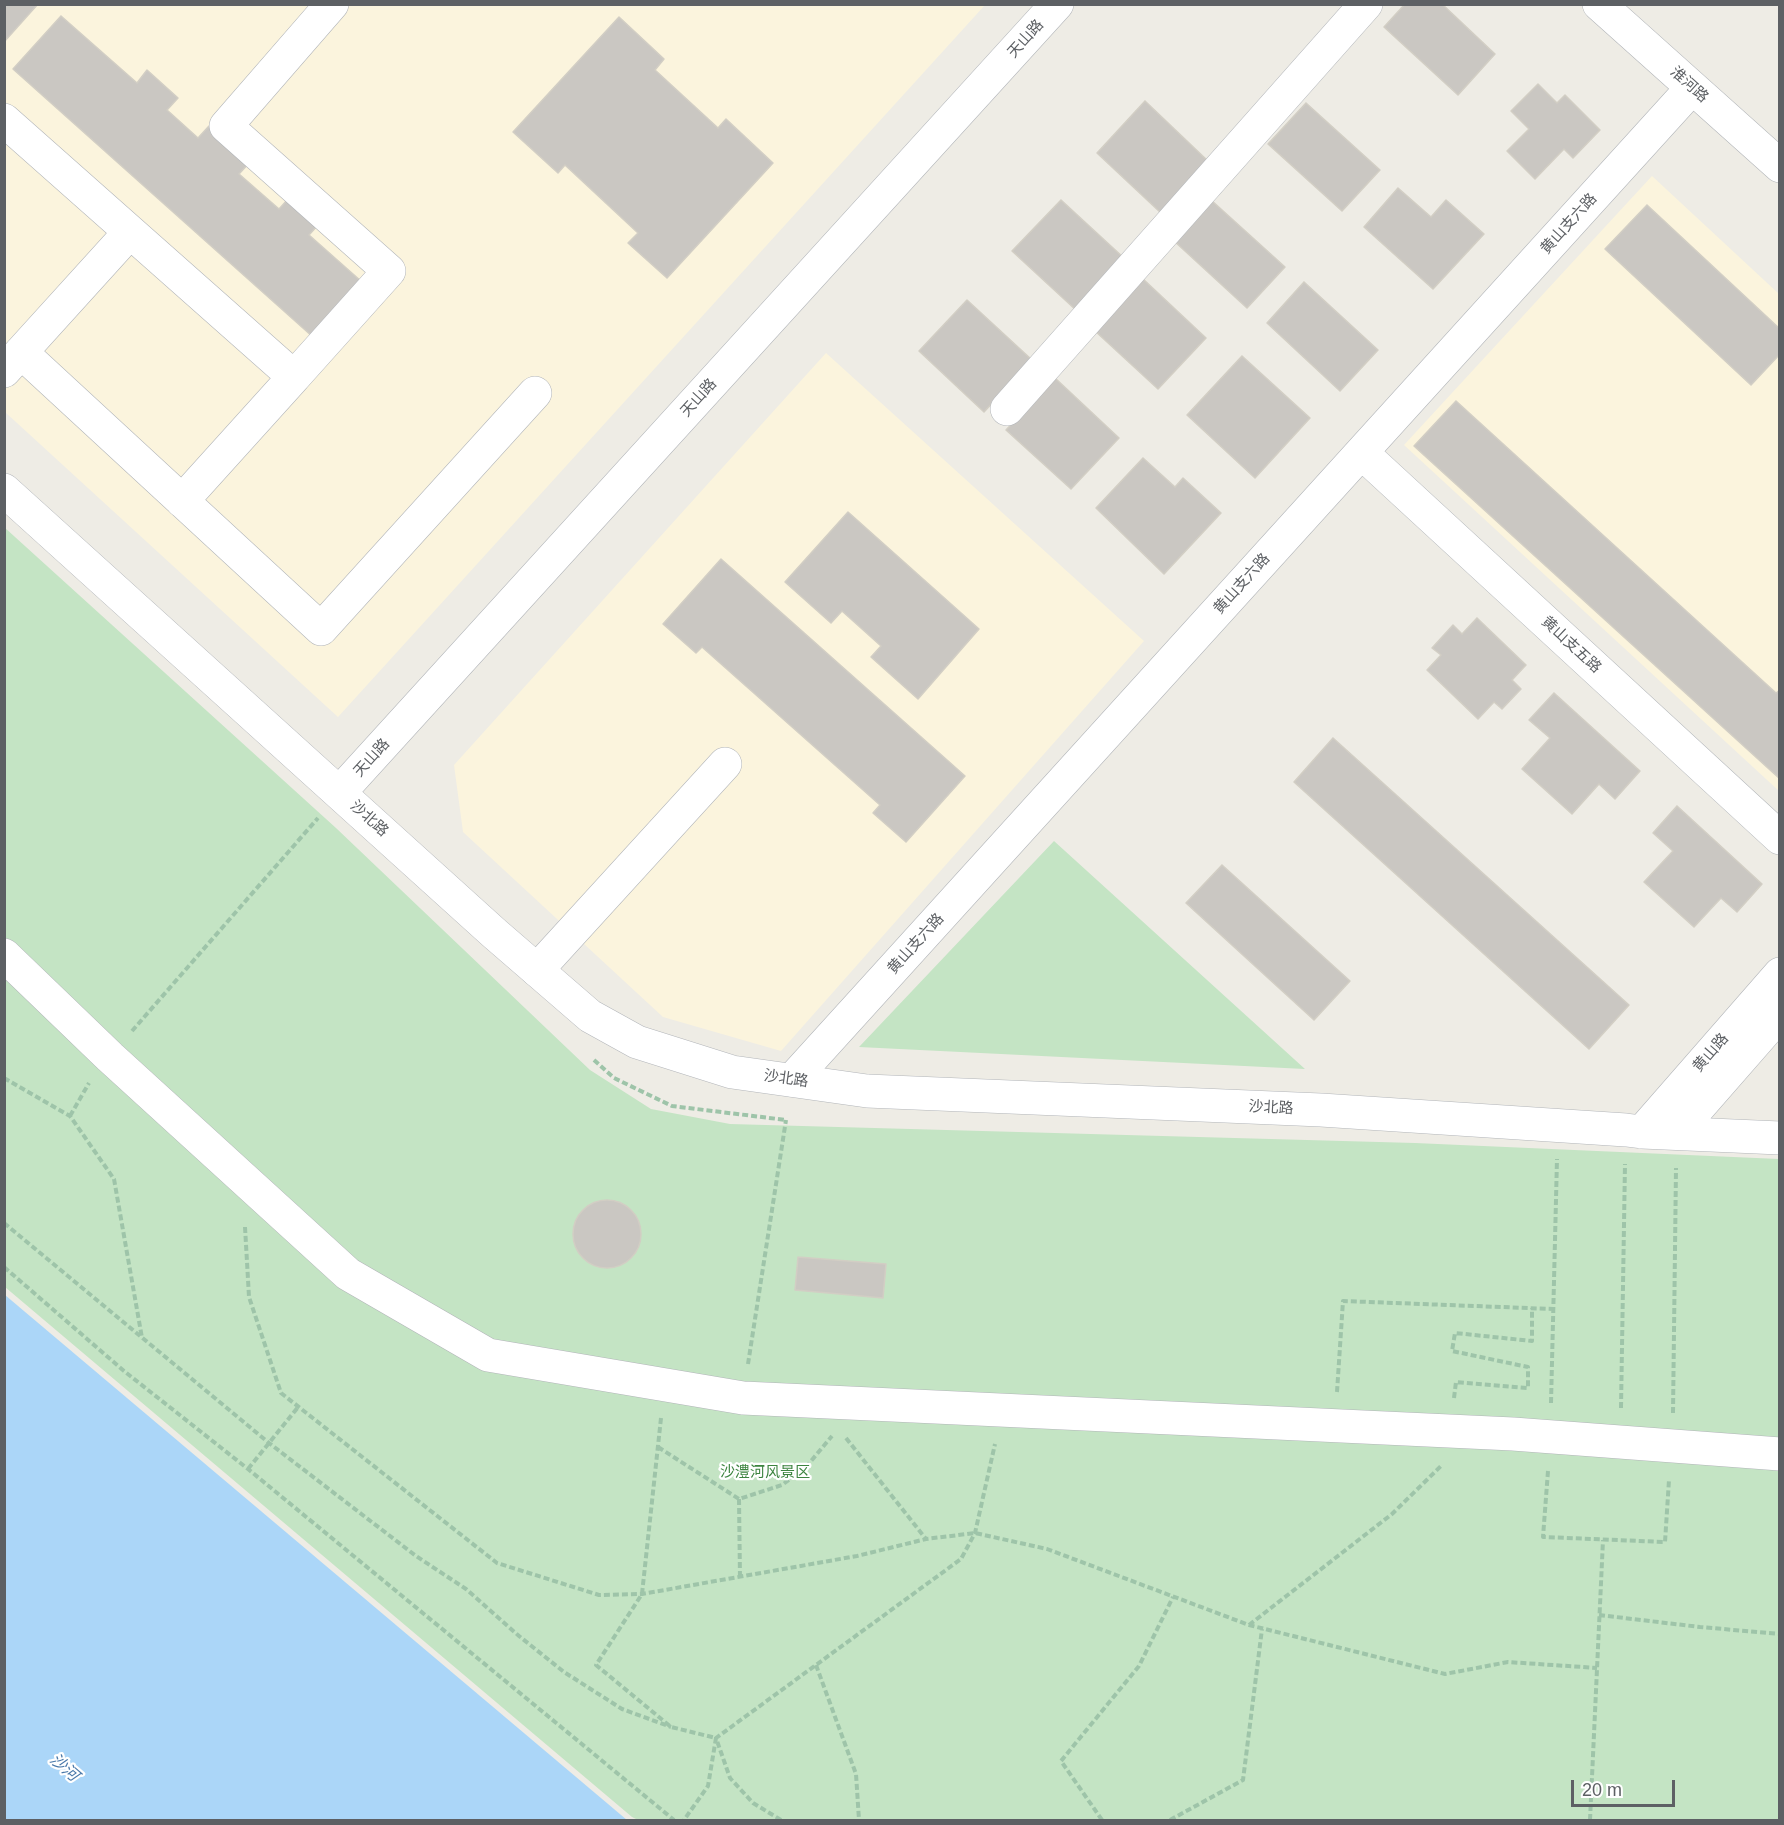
<!DOCTYPE html>
<html>
<head>
<meta charset="utf-8">
<style>
  body { margin:0 }
  #map { position:relative; width:1784px; height:1825px; overflow:hidden; background:#eeece5; font-family:Helvetica,sans-serif }
  canvas { display:block }
  .frame { position:absolute; inset:0; border:6px solid #5d6064; pointer-events:none }
  .scale { position:absolute; left:1571px; top:1780px; width:104px; height:27px; box-sizing:border-box; border:3px solid #5d6064; border-top:0; padding-left:8px; font-size:18px; line-height:21px; white-space:nowrap; color:#5d6064; -webkit-text-stroke:4px #fff; paint-order:stroke }
</style>
</head>
<body>
<div id="map">
<canvas width="1784" height="1825"></canvas>
<div class="frame"></div>
<div class="scale">20 m</div>
</div>
<script>
const ctx = document.querySelector('canvas').getContext('2d');
ctx.lineJoin = 'round';
function fillPath(path, color) { ctx.fillStyle = color; ctx.fill(path, 'evenodd'); }
const toPath = rows => new Path2D(rows.map(r => 'M' + r).join(''));
function stroke(path, color, width, dash) { ctx.strokeStyle = color; ctx.lineWidth = width; ctx.lineCap = dash ? 'butt' : 'round'; ctx.setLineDash(dash || []); ctx.stroke(path); }
function label(font, color, halo, rows, align = 'center') {
  ctx.font = font + ' Helvetica,"Noto Sans SC",sans-serif'; ctx.lineWidth = 4.5; ctx.setLineDash([]); ctx.textBaseline = 'middle'; ctx.strokeStyle = halo; ctx.fillStyle = color; for (const [text, x, y, turn = 0] of rows) {
    ctx.save(); ctx.translate(x, y); ctx.rotate((+turn || 0) * Math.PI / 180); ctx.textAlign = isNaN(turn) ? turn : align; if (halo) ctx.strokeText(text, 0, 0); ctx.fillText(text, 0, 0); ctx.restore();
  }
}
fillPath(toPath([
  [4,5,985,5,338,717,5,412],
  [1652,176,1779,294,1779,791,1404,445],
  [826,353,1144,641,781,1051,663,1017,463,832,454,765]
]), '#fbf4dd');
fillPath(toPath([
  [4,527,336,828,590,1070,651,1109,730,1124,1415,1143,1779,1159,1779,1820,638,1820,632,1817,5,1287],
  [1054,841,1305,1069,859,1047]
]), '#c4e4c4');
fillPath(toPath([
  [4,1295,5,1295,627,1820,5,1820]
]), '#abd6f8');
const building = toPath([
  [4,4,38,4,4,42,4,4],
  [1405,4,1442,4,1495,54,1458,95,1384,27,1405,4],
  [61,16,137,83,147,70,178,98,167,110,198,138,209,126,250,162,239,174,279,209,289,198,318,225,309,235,362,282,313,337,13,69,61,16],
  [619,17,664,59,655,70,718,128,726,119,773,163,667,278,628,243,638,233,565,165,558,173,513,132,619,17],
  [1538,84,1557,103,1565,95,1600,130,1573,158,1564,149,1535,179,1507,151,1529,129,1511,111,1538,84],
  [1145,101,1209,162,1161,213,1097,153,1145,101],
  [1306,103,1380,170,1342,211,1268,144,1306,103],
  [1398,188,1431,217,1446,200,1484,234,1433,289,1364,227,1398,188],
  [1061,200,1125,259,1077,311,1012,251,1061,200],
  [1211,200,1285,267,1247,308,1173,240,1211,200],
  [1647,205,1780,329,1780,354,1751,385,1605,249,1647,205],
  [1142,278,1206,338,1158,389,1094,330,1142,278],
  [1304,282,1378,350,1340,391,1267,323,1304,282],
  [967,300,1032,360,984,412,919,351,967,300],
  [1242,356,1310,418,1255,478,1187,415,1242,356],
  [1055,378,1119,438,1071,489,1006,430,1055,378],
  [1456,401,1776,693,1780,690,1780,779,1414,446,1456,401],
  [1143,458,1175,487,1183,478,1221,513,1164,574,1096,508,1143,458],
  [848,512,979,629,918,699,871,657,881,646,842,611,831,623,785,582,848,512],
  [721,559,965,776,906,842,873,813,880,805,702,647,696,653,663,624,721,559],
  [1477,618,1526,665,1512,680,1521,689,1502,709,1494,702,1478,719,1427,670,1441,655,1432,648,1453,625,1462,634,1477,618],
  [1554,693,1640,771,1615,799,1599,784,1572,814,1522,769,1550,738,1529,720,1554,693],
  [1333,738,1629,1005,1589,1049,1294,782,1333,738],
  [1677,806,1762,884,1737,912,1721,898,1694,927,1644,882,1673,851,1653,833,1677,806],
  [1222,865,1350,981,1314,1020,1186,903,1222,865],
  '573 1234a34 34 0 1 1 68 0a34 34 0 1 1-68 0Z',
  [798,1257,886,1264,883,1298,795,1290,798,1257]
]);
fillPath(building, '#cac7c2');
stroke(building, '#d2cec4', 1.5);
const minor = toPath([
  [4,120,294,377,389,271,226,126,332,4],
  [21,352,321,629,535,393],
  [4,371,130,232],
  [1007,409,1366,4],
  [1362,453,1780,838],
  [182,501,294,377],
  [4,955,110,1057,348,1274,488,1355,743,1398,1513,1434,1780,1454],
  [537,970,725,764],
  [792,1080,1692,88]
]);
const tertiary = toPath([
  [1599,4,1780,166],
  [4,490,494,933,590,1016,637,1042,732,1072,867,1091,1321,1110,1626,1130,1642,1132,1780,1138],
  [340,792,1057,4],
  [1642,1132,1780,974],
  [1676,1133,1780,1014]
]);
stroke(minor, '#b2b5b9', 34);
stroke(tertiary, '#b2b5b9', 34);
stroke(toPath([
  [132,1031,318,818],
  [594,1060,614,1078,672,1106,786,1120],
  [4,1078,70,1116,114,1179,142,1338],
  [70,1116,89,1083],
  [4,1223,269,1443,416,1556,466,1589,519,1636,564,1672,622,1709,671,1727],
  [245,1227,249,1297,281,1393,497,1563,599,1595,642,1594,857,1556,926,1539,975,1533,1047,1549,1249,1625,1445,1674,1508,1662,1597,1668],
  [4,1267,124,1371,248,1469,674,1820],
  [748,1364,786,1120],
  [1337,1392,1343,1301,1553,1309],
  [1454,1398,1456,1382,1528,1388,1528,1367,1452,1351,1455,1333,1532,1341,1532,1308],
  [1551,1403,1557,1159],
  [1621,1408,1625,1164],
  [1673,1413,1676,1168],
  [661,1418,642,1594,596,1665,671,1727,716,1738,708,1786,684,1820],
  [846,1438,926,1539],
  [658,1447,739,1499,782,1485,806,1467,832,1436],
  [248,1469,299,1406],
  [1548,1471,1543,1537,1665,1542,1669,1480],
  [739,1499,740,1578],
  [1599,1615,1700,1627,1780,1634],
  [1249,1625,1392,1514,1442,1465],
  [816,1665,856,1774,859,1820],
  [781,1820,753,1803,730,1778,716,1738,961,1559,975,1533,995,1444],
  [1102,1820,1061,1761,1139,1666,1173,1597],
  [1170,1820,1243,1780,1262,1629],
  [1590,1820,1603,1540]
]), '#9ec4a9', 4, [6, 3]);
stroke(minor, '#fff', 33);
stroke(tertiary, '#fff', 33);
label('15px', '#5d6064', '#fff', [
  ["天山路",1026,39,-48],
  ["淮河路",1689,85,42],
  ["黄山支六路",1569,224,-48],
  ["天山路",699,398,-48],
  ["黄山支六路",1242,584,-48],
  ["黄山支五路",1571,645,43],
  ["天山路",372,758,-48],
  ["沙北路",369,819,42],
  ["黄山支六路",916,944,-48],
  ["黄山路",1711,1053,-49],
  ["沙北路",786,1079,8],
  ["沙北路",1271,1108,3]
]);
label('15px', '#3d8440', '#fff', [
  ["沙澧河风景区",765,1473]
]);
label('italic 16px', '#4978a9', '#fff', [
  ["沙河",64,1768,41]
]);
</script>
</body>
</html>
